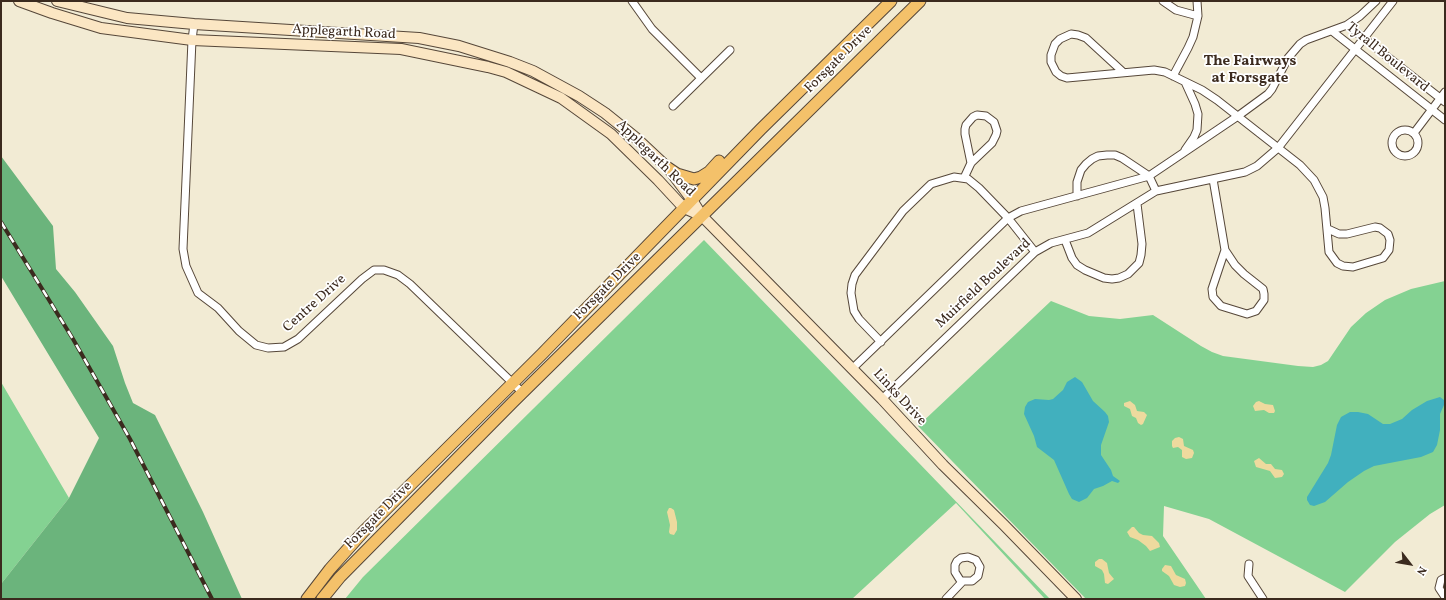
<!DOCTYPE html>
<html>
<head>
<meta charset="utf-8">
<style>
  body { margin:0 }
  #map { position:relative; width:1446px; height:600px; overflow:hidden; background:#f2ebd4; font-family:Vollkorn,serif }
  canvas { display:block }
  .frame { position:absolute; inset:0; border:2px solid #3b2a1e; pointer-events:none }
  .north { position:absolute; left:1390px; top:544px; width:40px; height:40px; -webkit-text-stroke:3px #fff; paint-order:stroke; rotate:121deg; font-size:11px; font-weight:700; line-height:16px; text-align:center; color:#3b2a1e }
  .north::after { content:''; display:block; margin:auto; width:14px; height:18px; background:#3b2a1e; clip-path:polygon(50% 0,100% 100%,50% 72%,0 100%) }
</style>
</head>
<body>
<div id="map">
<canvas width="1446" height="600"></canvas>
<div class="frame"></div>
<div class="north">N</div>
</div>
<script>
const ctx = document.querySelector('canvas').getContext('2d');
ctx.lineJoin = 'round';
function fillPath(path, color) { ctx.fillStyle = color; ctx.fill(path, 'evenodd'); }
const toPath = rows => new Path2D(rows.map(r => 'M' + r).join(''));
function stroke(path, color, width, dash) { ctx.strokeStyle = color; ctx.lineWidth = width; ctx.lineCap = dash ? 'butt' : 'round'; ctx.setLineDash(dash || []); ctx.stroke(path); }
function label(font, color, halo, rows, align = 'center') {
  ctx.font = font + ' Vollkorn,serif'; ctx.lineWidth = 3.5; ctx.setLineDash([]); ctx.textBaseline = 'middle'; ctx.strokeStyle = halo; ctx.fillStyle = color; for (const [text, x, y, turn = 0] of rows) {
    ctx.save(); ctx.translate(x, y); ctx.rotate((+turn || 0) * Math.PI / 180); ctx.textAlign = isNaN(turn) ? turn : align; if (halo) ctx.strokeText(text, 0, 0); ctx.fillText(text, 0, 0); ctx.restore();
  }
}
fillPath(toPath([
  [704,240,1050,599,1045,599,956,503,852,599,345,599,363,577],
  [1445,281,1445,505,1430,514,1395,542,1345,592,1209,519,1164,506,1163,536,1206,599,1086,599,918,426,1051,301,1089,316,1120,319,1153,315,1201,346,1212,352,1223,356,1298,366,1313,367,1321,365,1328,361,1351,327,1366,313,1385,300,1411,289],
  [1,382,69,498,1,584]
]), '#84d292');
fillPath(toPath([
  [1,156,53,226,56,269,75,292,113,346,125,383,133,403,155,415,203,512,242,599,1,599,1,584,69,498,99,438,1,276]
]), '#6bb47c');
fillPath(toPath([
  [1130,401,1135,405,1137,411,1144,412,1147,415,1143,424,1141,425,1138,423,1136,418,1132,416,1130,409,1124,406,1124,403],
  [1259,401,1265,404,1273,405,1275,411,1274,413,1269,413,1264,410,1255,411,1253,406,1256,402],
  [1179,437,1183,439,1184,446,1193,450,1194,453,1192,458,1186,459,1182,457,1182,450,1178,447,1173,448,1172,446,1172,441,1175,438],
  [1259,458,1266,464,1271,464,1275,469,1282,470,1284,474,1282,477,1275,478,1270,471,1256,467,1254,461],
  [669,508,671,508,674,510,677,522,677,530,674,535,670,534,669,532,670,525,667,512],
  [1132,527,1134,527,1139,533,1143,535,1152,536,1159,543,1160,547,1150,551,1146,546,1138,540,1130,537,1127,532],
  [1099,559,1102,559,1107,563,1109,573,1114,579,1108,584,1105,583,1104,574,1102,570,1095,566,1095,562],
  [1165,565,1171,566,1176,575,1185,579,1186,583,1185,586,1180,587,1174,585,1169,576,1162,571,1162,569]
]), '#eeda9e');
fillPath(toPath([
  [1075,377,1082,382,1093,401,1105,412,1108,416,1109,422,1101,445,1101,455,1111,470,1113,476,1120,481,1118,483,1112,481,1103,486,1094,489,1087,498,1079,502,1072,499,1069,494,1054,460,1037,447,1034,436,1024,414,1025,407,1028,402,1035,399,1049,400,1053,399,1063,390,1067,382],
  [1440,397,1444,400,1444,405,1440,414,1440,430,1437,445,1433,452,1421,457,1374,466,1364,471,1348,482,1325,502,1314,506,1310,505,1307,500,1307,497,1328,463,1331,455,1337,425,1341,417,1350,412,1358,412,1368,414,1383,424,1390,424,1402,419,1412,410,1427,401]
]), '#41b0be');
const street = toPath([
  [632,1,652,29,701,78],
  [1163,1,1176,10,1198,16],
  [194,24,192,40,183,249,186,266,198,293,218,308,239,331,256,345,268,348,284,347,298,339,362,279,374,270,384,270,398,275,410,284,523,393],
  [1347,25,1445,102],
  [1332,31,1445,120],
  [1123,72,1086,38,1078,35,1071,34,1060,39,1055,44,1051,55,1051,62,1056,72,1061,76,1067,78,1154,70,1165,72,1202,90,1217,100,1300,165,1314,180,1323,197,1325,208,1329,252,1337,263,1343,266,1353,267,1383,258,1389,250,1390,240,1388,234,1380,228,1375,227,1347,234,1339,234,1328,229],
  [1173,76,1188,48,1193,37,1198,16,1197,1],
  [1185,82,1195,104,1198,114,1197,130,1194,137,1185,150],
  [673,106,730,50],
  '1392 143a13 13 0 1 1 26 0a13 13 0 1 1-26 0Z',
  [1414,133,1445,92],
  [964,178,971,163,992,143,996,135,997,131,994,122,986,116,977,115,973,117,966,125,965,129,965,134,971,163],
  [1213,179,1225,250,1212,289,1213,297,1221,306,1247,314,1256,311,1264,300,1264,294,1263,289,1244,274,1235,265,1225,250],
  [1077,196,1077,182,1081,170,1086,164,1092,159,1098,156,1107,155,1115,155,1122,158,1149,176,1156,191],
  [1065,240,1072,258,1077,265,1085,270,1104,278,1112,279,1119,278,1128,274,1139,263,1141,255,1142,244,1137,204],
  [881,342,859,319,854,311,851,293,852,284,855,275,903,211,931,184,954,177,968,179,979,188,1008,218,1035,252],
  [852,369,1008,218,1021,211,1149,176,1238,116,1268,94,1272,89,1288,58,1300,44,1306,40,1347,25,1360,16,1376,1],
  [882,399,1035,252,1051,243,1088,233,1156,191,1245,172,1257,166,1278,148,1393,1],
  [1249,564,1248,576,1263,599],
  [1445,578,1441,580,1439,588,1445,597],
  [946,599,963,581,972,581,978,576,980,567,976,560,968,557,961,558,957,561,955,565,955,572,960,580]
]);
const secondary = toPath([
  [19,1,52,13,101,28,192,40,401,49,488,67,506,72,561,98,611,134,658,180,684,208,702,216],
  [57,1,127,18,194,24,419,38,459,46,510,62,533,71,579,96,605,113,636,138,668,168,692,200,702,216,882,399,943,465,1004,525,1076,599]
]);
const primary = toPath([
  [668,168,677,174,694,179,701,177,709,172,719,161],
  [307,599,330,569,363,532,542,354,761,129,891,1],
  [322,599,340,577,513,402,920,1]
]);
stroke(street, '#564739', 9);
stroke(secondary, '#564739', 12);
stroke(primary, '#564739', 13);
stroke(street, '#fff', 7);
stroke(secondary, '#fbe6c3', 10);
stroke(primary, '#f4c16a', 11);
const rail = toPath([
  [1,222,73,339,130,439,212,599]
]);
stroke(rail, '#3b2a1e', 4);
stroke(rail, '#fff', 2.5, [8]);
label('14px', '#3b2a1e', '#fff', [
  ["Applegarth Road",344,33,3],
  ["Tyrall Boulevard",1387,58,39],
  ["Forsgate Drive",839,60,-45],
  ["Applegarth Road",655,159,44],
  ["Muirfield Boulevard",984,284,-43],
  ["Forsgate Drive",608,287,-45],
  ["Centre Drive",315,304,-42],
  ["Links Drive",899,398,47],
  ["Forsgate Drive",379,516,-45]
]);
label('bold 15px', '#3b2a1e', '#fff', [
  ["The Fairways",1250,62],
  ["at Forsgate",1250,79]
]);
</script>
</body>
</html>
